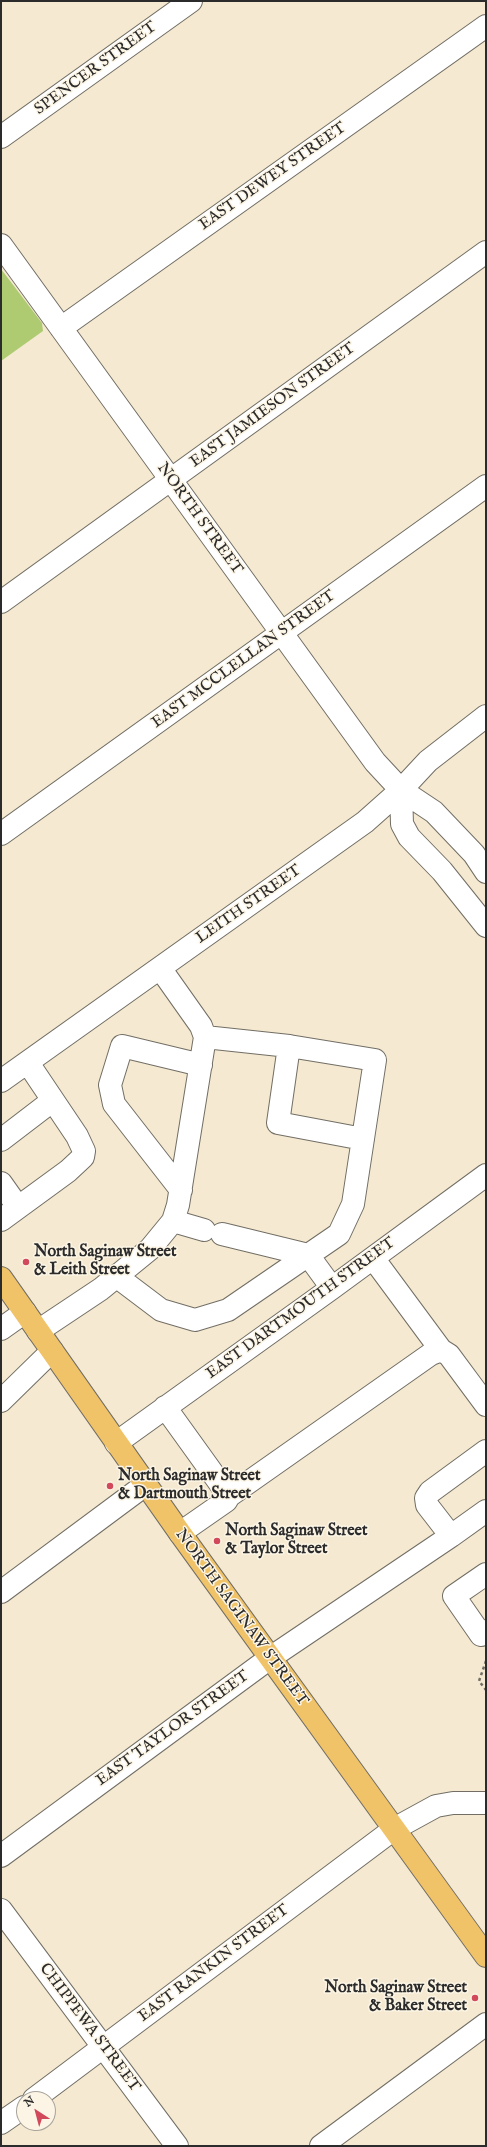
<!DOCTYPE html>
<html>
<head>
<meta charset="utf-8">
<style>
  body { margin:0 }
  #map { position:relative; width:487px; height:2147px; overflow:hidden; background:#f5ead1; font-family:"IM FELL English",serif }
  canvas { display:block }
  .frame { position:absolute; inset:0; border:2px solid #2b2b2b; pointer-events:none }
  .north { position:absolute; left:16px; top:2091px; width:40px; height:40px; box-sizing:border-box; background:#fcf5e5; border:1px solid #a8a49b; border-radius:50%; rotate:324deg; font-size:11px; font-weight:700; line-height:16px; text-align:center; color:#2b2b2b }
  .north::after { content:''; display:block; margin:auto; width:14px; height:18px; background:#d1495b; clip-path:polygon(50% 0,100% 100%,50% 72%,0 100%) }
</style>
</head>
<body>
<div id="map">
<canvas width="487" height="2147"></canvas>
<div class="frame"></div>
<div class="north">N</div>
</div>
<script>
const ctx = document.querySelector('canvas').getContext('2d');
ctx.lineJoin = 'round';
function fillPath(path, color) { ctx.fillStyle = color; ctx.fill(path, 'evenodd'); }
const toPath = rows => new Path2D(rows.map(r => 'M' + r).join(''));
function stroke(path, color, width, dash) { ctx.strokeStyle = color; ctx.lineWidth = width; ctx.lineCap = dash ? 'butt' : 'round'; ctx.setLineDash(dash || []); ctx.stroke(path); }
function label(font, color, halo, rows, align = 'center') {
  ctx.font = font + ' "IM FELL English",serif'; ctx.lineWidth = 3; ctx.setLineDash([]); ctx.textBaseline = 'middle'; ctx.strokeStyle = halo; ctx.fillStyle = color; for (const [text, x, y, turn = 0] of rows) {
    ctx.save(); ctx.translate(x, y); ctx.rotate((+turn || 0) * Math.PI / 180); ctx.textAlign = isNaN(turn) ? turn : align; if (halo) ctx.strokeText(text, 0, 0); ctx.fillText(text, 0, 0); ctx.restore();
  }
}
fillPath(toPath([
  [1,269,42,323,43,331,1,361]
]), '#aecb72');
const minor = toPath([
  [1,137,191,1],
  [1,245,375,762,401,790,434,812,474,854,486,872],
  [61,328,486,26],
  [1,602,486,252],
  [401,790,402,824,409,837,442,871,486,926],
  [1,834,486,486],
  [289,1046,278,1123,363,1139],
  [1,1081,365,822,401,790,428,761,486,716],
  [1,1140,52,1101],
  [1,1183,18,1207],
  [181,1190,114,1104,110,1085,122,1046,201,1065],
  [1,1220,68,1171,83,1157,84,1151,77,1136,28,1063],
  [173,1221,204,1230],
  [222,1234,308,1255,332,1288],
  [373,1258,441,1350],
  [116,1276,161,1310,195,1320,228,1310,339,1234,353,1204,375,1060,289,1046,205,1037],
  [1,1329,25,1312],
  [38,1331,101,1289,150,1249,173,1221,178,1205,205,1037,201,1026,160,968],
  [1,1401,52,1351],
  [165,1407,229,1496],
  [116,1443,332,1288,486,1175],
  [180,1533,226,1501,229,1496,431,1354,441,1350,449,1355,486,1405],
  [451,1536,427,1505,426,1498,430,1492,486,1451],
  [486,1574,454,1596,481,1635,486,1631],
  [1,1592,145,1485],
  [1,1856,270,1658,451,1536,486,1511],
  [1,1910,177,2146],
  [34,2099,394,1829,436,1806,453,1803,486,1803],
  [1,2123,24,2107],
  [321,2146,486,2024]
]);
const major = toPath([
  [1,1278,180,1533,486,1956]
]);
stroke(minor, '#726e65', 24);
stroke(major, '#726e65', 24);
stroke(toPath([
  [486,1661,479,1681,486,1690]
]), '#726e65', 2.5, [3, 3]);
stroke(minor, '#fff', 22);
stroke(major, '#f1c369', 22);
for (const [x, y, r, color] of [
  [26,1262,4,"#d1495b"],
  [110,1486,4,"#d1495b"],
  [217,1541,4,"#d1495b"],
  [475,1998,4,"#d1495b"]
]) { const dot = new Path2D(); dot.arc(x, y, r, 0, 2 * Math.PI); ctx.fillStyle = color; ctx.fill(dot); stroke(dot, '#fcf5e5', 1.5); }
label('16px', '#2b2b2b', '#fcf5e5', [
  ["SPENCER STREET",96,69,-36],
  ["EAST DEWEY STREET",273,177,-35],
  ["EAST JAMIESON STREET",273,406,-36],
  ["NORTH STREET",199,519,54],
  ["EAST MCCLELLAN STREET",244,660,-36],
  ["LEITH STREET",249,905,-35],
  ["EAST DARTMOUTH STREET",301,1309,-36],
  ["NORTH SAGINAW STREET",241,1618,54],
  ["EAST TAYLOR STREET",173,1729,-36],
  ["EAST RANKIN STREET",214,1964,-37],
  ["CHIPPEWA STREET",89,2028,53]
]);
label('bold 16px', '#2b2b2b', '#fcf5e5', [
  ["North Saginaw Street",34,1253],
  ["& Leith Street",34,1271],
  ["North Saginaw Street",118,1477],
  ["& Dartmouth Street",118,1495],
  ["North Saginaw Street",225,1532],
  ["& Taylor Street",225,1550],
  ["North Saginaw Street",467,1989,"right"],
  ["& Baker Street",467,2007,"right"]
], 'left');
</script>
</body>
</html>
